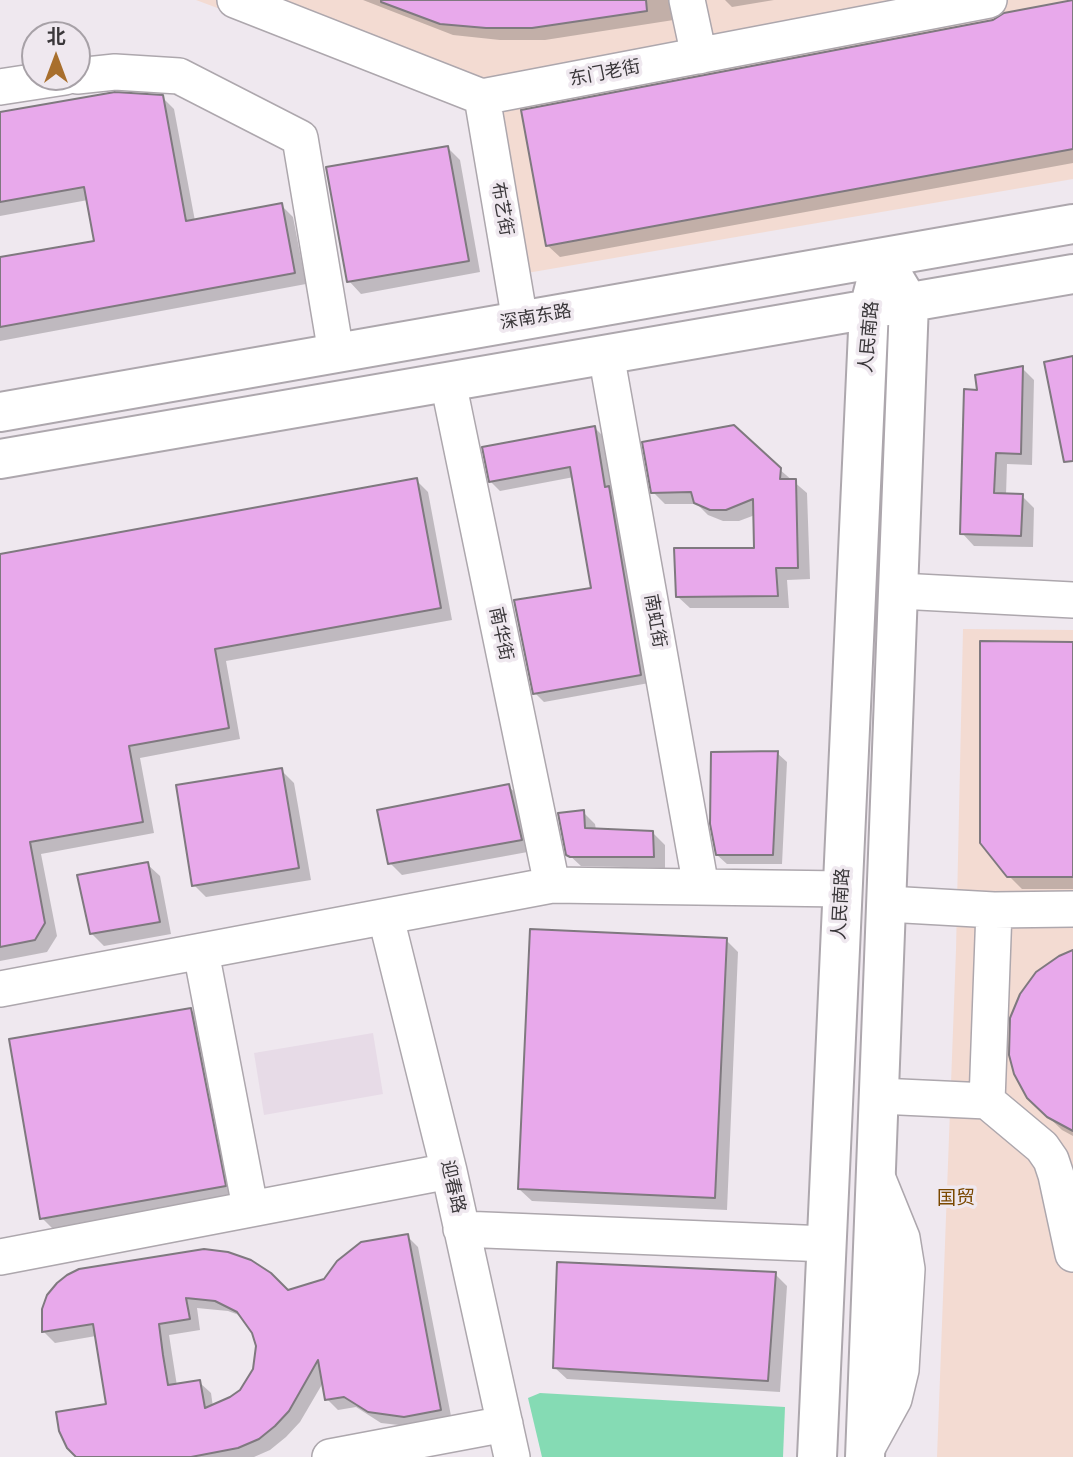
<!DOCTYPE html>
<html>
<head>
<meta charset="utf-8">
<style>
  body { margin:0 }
  #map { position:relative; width:1073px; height:1457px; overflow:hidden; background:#efe8ef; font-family:"Roboto Condensed","Noto Sans SC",sans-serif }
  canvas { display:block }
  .north { position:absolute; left:21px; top:21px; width:70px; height:70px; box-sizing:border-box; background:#efe8ef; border:2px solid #a7a1a7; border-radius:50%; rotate:0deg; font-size:19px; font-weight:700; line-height:28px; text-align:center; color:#3a373a }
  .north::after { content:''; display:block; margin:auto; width:24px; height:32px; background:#a86f2d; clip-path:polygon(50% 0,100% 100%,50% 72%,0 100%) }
</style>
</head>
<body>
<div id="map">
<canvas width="1073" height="1457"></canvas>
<div class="north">北</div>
</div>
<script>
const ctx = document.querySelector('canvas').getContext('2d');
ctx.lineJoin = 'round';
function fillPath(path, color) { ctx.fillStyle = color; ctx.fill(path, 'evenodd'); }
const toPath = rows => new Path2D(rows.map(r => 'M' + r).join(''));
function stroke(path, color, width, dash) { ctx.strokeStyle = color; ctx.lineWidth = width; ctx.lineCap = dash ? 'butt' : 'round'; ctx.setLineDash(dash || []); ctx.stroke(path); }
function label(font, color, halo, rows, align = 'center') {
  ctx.font = font + ' "Roboto Condensed","Noto Sans SC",sans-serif'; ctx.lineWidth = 7; ctx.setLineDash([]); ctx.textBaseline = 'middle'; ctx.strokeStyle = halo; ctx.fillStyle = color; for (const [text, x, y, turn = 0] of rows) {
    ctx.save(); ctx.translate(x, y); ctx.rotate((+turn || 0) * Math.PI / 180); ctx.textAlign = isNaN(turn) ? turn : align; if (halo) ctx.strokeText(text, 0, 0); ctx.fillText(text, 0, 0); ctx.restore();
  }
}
fillPath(toPath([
  [196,0,1073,0,1073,179,498,278,466,101],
  [963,629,1073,630,1073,1457,937,1457,956,950]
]), '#f3dbd2');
fillPath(toPath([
  [373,1033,383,1094,264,1115,254,1053]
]), '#e7dbe7');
fillPath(toPath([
  [540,1393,785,1407,783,1457,542,1457,528,1398]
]), '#85dbb4');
fillPath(toPath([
  [363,0,682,0,680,19,545,40,500,40,453,35],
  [725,0,774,0,732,7],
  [1073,2,1073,163,560,257,547,245,993,21],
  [162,97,174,109,195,221,281,205,293,217,306,284,0,341,0,258,96,242,88,200,0,216,0,114],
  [447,147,460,160,480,272,361,294,349,281],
  [1022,368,1034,380,1032,465,1007,464,1006,495,1022,496,1034,508,1033,547,974,546,962,533,980,392],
  [595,428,604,437,649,683,544,702,535,693,593,589,574,477,500,491,491,482],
  [779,469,807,493,810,579,787,580,789,608,690,608,677,596,756,550,755,515,739,521,723,521,708,515,697,504,665,504,653,492],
  [416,480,428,492,452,620,226,661,240,739,140,758,154,833,41,854,57,936,47,952,0,961,0,556],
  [1073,643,1073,889,1022,889,1008,875],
  [777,753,787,762,782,864,727,864,717,855],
  [281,770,294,783,311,880,206,897,194,885],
  [508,786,521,798,533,851,402,875,390,863],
  [583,812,595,824,596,830,652,832,665,845,665,868,581,866,568,854],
  [147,864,160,876,171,934,104,946,91,933],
  [726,940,738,952,727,1210,532,1201,519,1189],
  [1073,951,1073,1136,1062,1130,1038,1107],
  [191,1010,203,1022,237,1198,54,1230,42,1218],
  [407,1236,418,1247,452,1421,416,1427,381,1423,356,1407,338,1410,327,1399,324,1381,300,1422,286,1437,270,1450,254,1457,79,1457,108,1405,96,1336,55,1343,44,1332,49,1296,288,1292,325,1280],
  [197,1308,228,1311,239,1315,249,1324,254,1332,258,1357,250,1381,231,1399,213,1407,211,1393,199,1382,177,1386,169,1335,200,1330],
  [775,1274,787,1286,780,1392,567,1379,554,1367]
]), '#0003');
const building = toPath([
  [381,0,646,0,647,11,532,28,486,28,440,24,381,2,381,0],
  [1073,0,1073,149,546,246,521,110,993,20,1004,13,1073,0],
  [115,92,163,95,186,221,282,203,295,273,0,327,0,257,94,241,84,187,0,202,0,112,115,92],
  [448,146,469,261,347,282,326,167,448,146],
  [1073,356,1073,461,1064,462,1044,362,1073,356],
  [1023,366,1021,454,996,453,994,493,1023,494,1021,536,960,534,964,389,977,390,975,375,1023,366],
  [734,425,781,468,780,479,796,479,798,568,776,568,778,596,676,597,674,548,754,548,753,499,726,510,710,510,694,503,691,492,651,493,642,442,734,425],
  [595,426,605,487,609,486,641,675,533,694,514,600,591,588,570,467,489,482,482,447,595,426],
  [417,478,441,608,215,649,229,728,129,746,143,822,30,842,45,923,35,940,0,947,0,554,417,478],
  [980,641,1073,642,1073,877,1007,877,980,843,980,641],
  [778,751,773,855,716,855,710,824,711,752,778,751],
  [282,768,299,868,192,886,176,785,282,768],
  [509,784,522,840,388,864,377,810,509,784],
  [584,810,585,828,653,831,654,857,570,857,566,855,558,813,584,810],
  [148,862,160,922,90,934,77,875,148,862],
  [530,929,727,938,715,1198,518,1189,530,929],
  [1073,950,1073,1131,1047,1117,1027,1098,1014,1074,1009,1055,1010,1018,1020,994,1036,972,1059,956,1073,950],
  [191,1008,226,1186,40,1219,9,1039,191,1008],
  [408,1234,441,1410,404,1417,368,1412,344,1397,325,1400,318,1360,289,1411,275,1426,259,1439,238,1448,191,1457,76,1457,67,1448,59,1431,56,1412,106,1404,93,1324,42,1332,42,1309,47,1295,57,1283,67,1275,79,1269,204,1249,228,1252,251,1260,271,1273,288,1290,324,1279,337,1261,361,1242,408,1234],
  [186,1298,215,1301,237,1312,252,1333,256,1346,253,1369,240,1390,230,1397,205,1408,200,1380,168,1385,163,1355,159,1324,190,1319,186,1298],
  [557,1262,776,1272,768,1381,553,1368,557,1262]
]);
fillPath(building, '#e8a9eb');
stroke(building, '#7f797f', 2);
const minor = toPath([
  [235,0,482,97,989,0],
  [687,0,699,56],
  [77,76,115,72,179,76,300,138,336,353],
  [0,87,65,77],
  [482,97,520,321],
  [606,354,701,887],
  [448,382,552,885],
  [899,591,1073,600],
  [887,904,994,910,1073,909],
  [386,918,449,1171,512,1457],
  [201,952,250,1207],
  [0,989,552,885,843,889],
  [879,1096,987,1101,1042,1147,1051,1160,1056,1175,1073,1254],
  [987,1101,994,910],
  [461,1229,827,1244],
  [0,1257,449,1171],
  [866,1450,894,1399,901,1370,907,1269,902,1238,876,1174],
  [330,1457,505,1424]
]);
const major = toPath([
  [0,412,1073,224],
  [0,459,1073,274],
  [817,1457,869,309,882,258],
  [865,1457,909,303,882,258]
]);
stroke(minor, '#ada7ad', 38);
stroke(major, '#ada7ad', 42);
stroke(minor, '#fff', 35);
stroke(major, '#fff', 38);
label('18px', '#3a373a', '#efe8ef', [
  ["东门老街",605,74,-11],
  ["布艺街",501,209,80],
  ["深南东路",536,318,-10],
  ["人民南路",870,337,-85],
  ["南虹街",654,621,80],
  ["南华街",500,634,78],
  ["人民南路",842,904,-87],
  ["迎春路",452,1187,77]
]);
label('19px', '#7a4800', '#efe8ef', [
  ["国贸",956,1199]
]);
</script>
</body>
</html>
